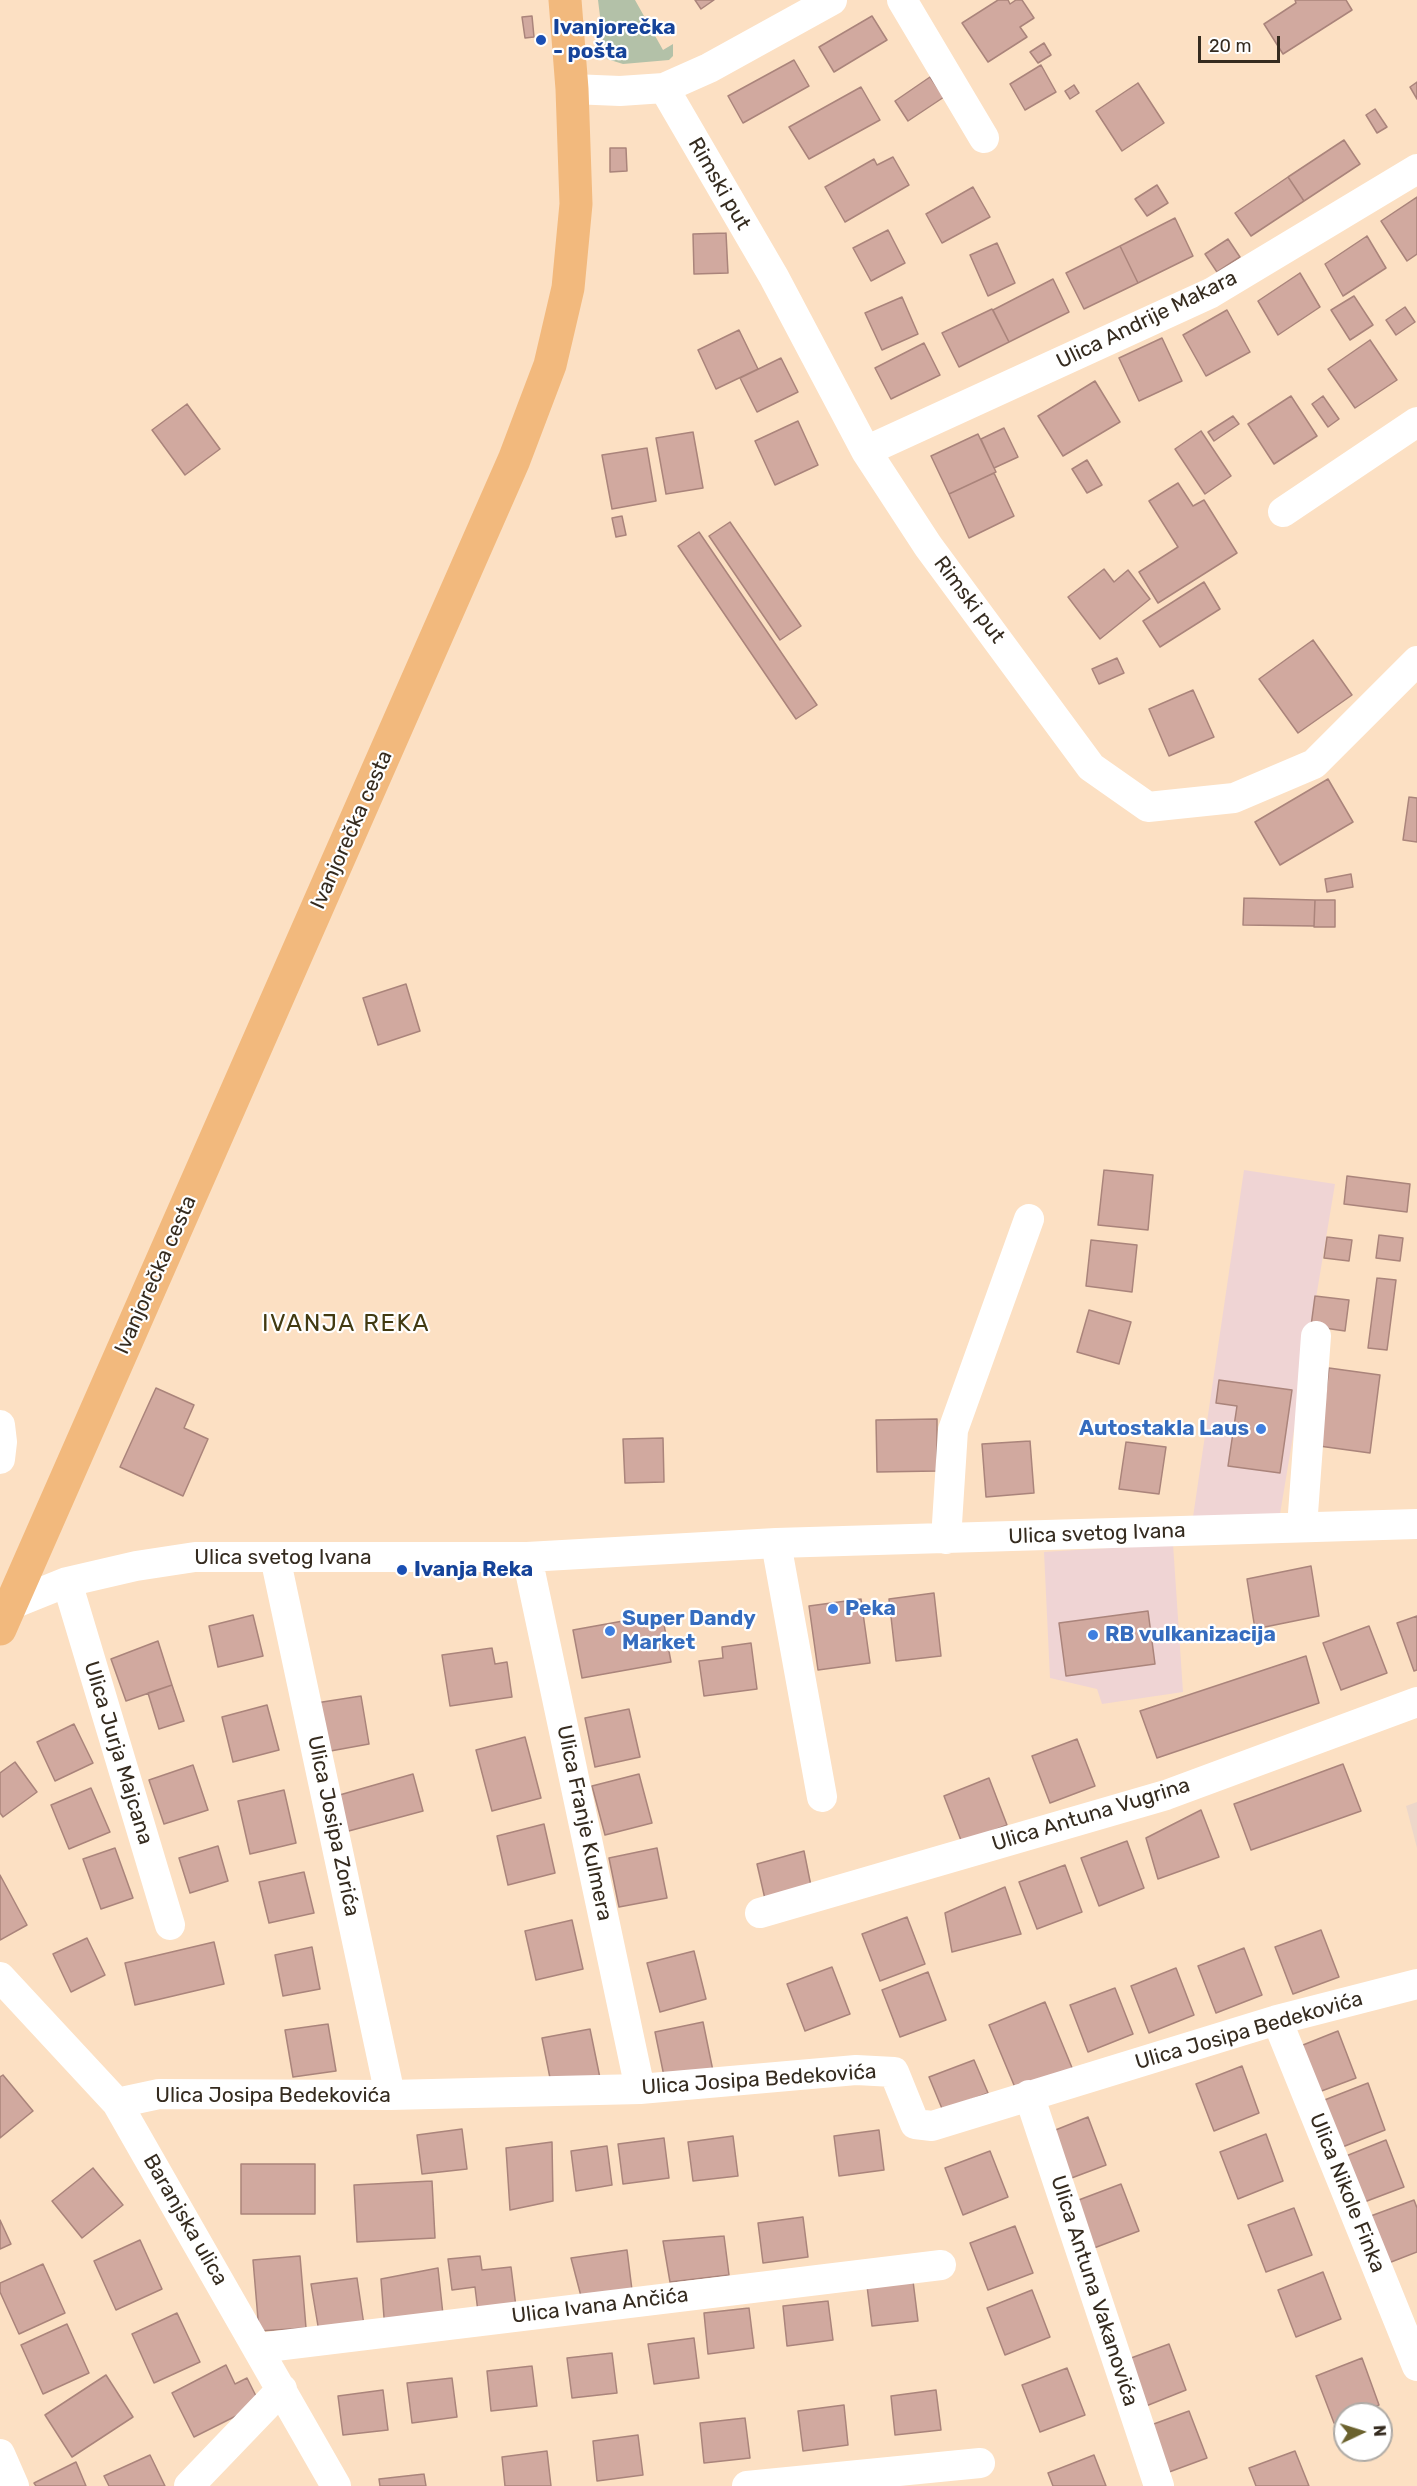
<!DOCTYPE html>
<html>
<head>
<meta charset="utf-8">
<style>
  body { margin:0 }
  #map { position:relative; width:1417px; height:2486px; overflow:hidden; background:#fce0c3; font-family:Rubik,sans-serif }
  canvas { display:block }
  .north { position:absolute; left:1333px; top:2402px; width:60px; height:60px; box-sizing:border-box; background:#fff; border:2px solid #aeaaa5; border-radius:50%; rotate:86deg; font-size:16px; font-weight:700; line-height:24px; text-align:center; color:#352b1f }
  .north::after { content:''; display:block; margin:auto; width:21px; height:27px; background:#6b622e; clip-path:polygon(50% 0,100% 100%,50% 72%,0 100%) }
  .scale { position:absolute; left:1198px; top:36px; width:82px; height:27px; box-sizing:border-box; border:3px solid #352b1f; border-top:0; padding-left:8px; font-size:18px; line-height:21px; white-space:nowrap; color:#352b1f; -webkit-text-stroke:4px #fff; paint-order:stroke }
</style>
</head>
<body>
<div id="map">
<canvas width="1417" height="2486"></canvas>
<div class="north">N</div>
<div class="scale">20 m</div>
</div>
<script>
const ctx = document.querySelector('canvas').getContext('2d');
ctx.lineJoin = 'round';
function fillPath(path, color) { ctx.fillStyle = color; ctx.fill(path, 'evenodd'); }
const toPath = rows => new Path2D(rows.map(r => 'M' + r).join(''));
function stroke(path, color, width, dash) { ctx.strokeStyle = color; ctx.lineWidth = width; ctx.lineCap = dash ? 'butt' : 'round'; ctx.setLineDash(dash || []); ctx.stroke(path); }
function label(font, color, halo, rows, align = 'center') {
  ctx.font = font + ' Rubik,sans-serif'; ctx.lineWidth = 4.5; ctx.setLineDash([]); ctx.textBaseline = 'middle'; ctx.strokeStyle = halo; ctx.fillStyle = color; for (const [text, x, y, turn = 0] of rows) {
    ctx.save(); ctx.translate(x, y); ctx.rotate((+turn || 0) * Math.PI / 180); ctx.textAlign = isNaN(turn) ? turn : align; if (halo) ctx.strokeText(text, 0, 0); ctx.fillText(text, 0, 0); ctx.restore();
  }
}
fillPath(toPath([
  [1244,1170,1335,1184,1280,1514,1193,1517],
  [1173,1544,1183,1692,1102,1704,1097,1689,1050,1678,1044,1552]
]), '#efd4d4');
fillPath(toPath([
  [1417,1802,1417,1848,1406,1806]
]), '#edd7ca');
fillPath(toPath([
  [598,0,635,0,663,50,673,44,673,56,669,60,623,64,607,59,604,49]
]), '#b3c1a8');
const building = toPath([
  [695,0,714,0,701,9,695,0],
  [998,0,1008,0,1010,4,1016,0,1022,0,1034,18,1020,27,1027,37,988,62,962,23,998,0],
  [1295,0,1346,0,1352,10,1283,54,1264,24,1296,3,1295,0],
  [532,16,534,37,525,38,522,17,532,16],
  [872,16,887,40,834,72,819,47,872,16],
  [1044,43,1051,55,1038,63,1030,52,1044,43],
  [794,60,809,86,743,123,728,96,794,60],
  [1041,65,1056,92,1025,110,1010,84,1041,65],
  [930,77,944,97,908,121,895,101,930,77],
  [1417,82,1417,99,1410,87,1417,82],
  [1138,83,1164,123,1122,151,1096,111,1138,83],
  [1074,85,1079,93,1070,99,1065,91,1074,85],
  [861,87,880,120,809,159,789,127,861,87],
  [1375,109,1387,127,1377,133,1366,115,1375,109],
  [1344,140,1360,164,1304,201,1288,177,1344,140],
  [610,148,626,148,627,171,610,172,610,148],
  [893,157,909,185,845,222,825,187,874,159,877,165,893,157],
  [1288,177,1304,201,1251,236,1235,213,1288,177],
  [1157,185,1168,203,1147,216,1135,199,1157,185],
  [973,187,990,217,942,243,926,214,973,187],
  [1417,197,1417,254,1407,261,1381,221,1417,197],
  [1175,218,1193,256,1138,283,1120,246,1175,218],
  [888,230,905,263,871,281,853,248,888,230],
  [726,233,728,273,694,274,693,234,726,233],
  [1367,236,1386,268,1343,296,1325,264,1367,236],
  [1228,239,1240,257,1217,272,1205,254,1228,239],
  [997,243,1015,283,988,296,970,255,997,243],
  [1120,246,1138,283,1084,309,1066,273,1120,246],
  [1300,273,1320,307,1278,335,1258,301,1300,273],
  [1053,279,1069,312,1009,342,993,310,1053,279],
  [1354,296,1373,325,1350,340,1331,310,1354,296],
  [902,297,918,334,882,350,865,313,902,297],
  [1405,307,1415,322,1396,335,1386,320,1405,307],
  [992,309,1009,342,959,367,942,333,992,309],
  [1227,310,1250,352,1206,376,1183,335,1227,310],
  [739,330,758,369,716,389,698,350,739,330],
  [1162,338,1182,381,1139,401,1119,358,1162,338],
  [1370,340,1397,380,1355,408,1328,369,1370,340],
  [924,343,940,375,891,399,875,368,924,343],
  [781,358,798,392,757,412,740,378,781,358],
  [1095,381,1120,422,1063,456,1038,416,1095,381],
  [1291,396,1317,436,1274,464,1248,424,1291,396],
  [1323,396,1339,419,1328,427,1312,404,1323,396],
  [187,404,220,449,185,475,152,430,187,404],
  [1233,416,1239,424,1214,441,1208,432,1233,416],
  [798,421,818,465,775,485,755,441,798,421],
  [1004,428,1018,457,994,468,981,439,1004,428],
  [1201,431,1231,476,1205,494,1175,449,1201,431],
  [693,432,703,488,666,494,656,438,693,432],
  [978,434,996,472,949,494,931,456,978,434],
  [647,448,656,501,612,509,602,455,647,448],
  [1087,460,1102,485,1087,493,1072,469,1087,460],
  [994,473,1014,516,969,538,949,494,994,473],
  [1178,483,1193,506,1204,500,1237,553,1158,603,1139,572,1178,547,1149,501,1178,483],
  [622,516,626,535,616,537,612,518,622,516],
  [730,522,801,626,780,640,709,536,730,522],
  [699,532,817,705,796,719,678,546,699,532],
  [1104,569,1114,582,1128,570,1150,599,1100,639,1068,597,1104,569],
  [1204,582,1220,609,1160,647,1143,621,1204,582],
  [1313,640,1352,695,1298,733,1259,679,1313,640],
  [1117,658,1124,673,1099,684,1092,669,1117,658],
  [1193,690,1214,737,1169,756,1149,709,1193,690],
  [1328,779,1353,822,1280,865,1255,822,1328,779],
  [1409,797,1417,798,1417,842,1403,840,1409,797],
  [1351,874,1353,887,1327,892,1325,879,1351,874],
  [1244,898,1315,900,1314,926,1243,925,1244,898],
  [1315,900,1335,900,1335,927,1314,927,1315,900],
  [406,984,420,1031,378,1045,363,998,406,984],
  [1104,1170,1153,1175,1148,1230,1098,1225,1104,1170],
  [1347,1176,1410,1184,1407,1212,1344,1204,1347,1176],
  [1379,1235,1403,1238,1400,1261,1376,1258,1379,1235],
  [1327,1237,1352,1240,1349,1261,1324,1258,1327,1237],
  [1091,1240,1137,1245,1132,1292,1086,1286,1091,1240],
  [1377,1278,1396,1280,1387,1350,1368,1348,1377,1278],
  [1315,1296,1349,1300,1345,1331,1311,1326,1315,1296],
  [1089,1310,1131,1322,1119,1364,1077,1352,1089,1310],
  [1329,1368,1380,1375,1370,1453,1319,1446,1329,1368],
  [1219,1380,1292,1390,1280,1473,1228,1466,1237,1406,1216,1403,1219,1380],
  [156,1388,194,1405,184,1428,208,1439,183,1496,120,1467,156,1388],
  [937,1419,937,1471,877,1472,876,1420,937,1419],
  [663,1438,664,1482,625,1483,623,1439,663,1438],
  [1030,1441,1034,1493,986,1497,982,1444,1030,1441],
  [1126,1442,1166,1447,1159,1494,1119,1489,1126,1442],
  [1311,1566,1319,1616,1255,1629,1247,1579,1311,1566],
  [934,1593,941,1656,896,1661,889,1599,934,1593],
  [861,1599,870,1663,818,1670,809,1606,861,1599],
  [1148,1611,1155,1664,1066,1676,1059,1623,1148,1611],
  [662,1614,671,1662,582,1678,573,1630,662,1614],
  [253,1615,263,1656,218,1667,209,1626,253,1615],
  [1417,1616,1417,1670,1414,1671,1397,1623,1417,1616],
  [1369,1626,1387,1673,1341,1690,1323,1643,1369,1626],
  [158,1641,172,1685,126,1701,111,1659,158,1641],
  [751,1643,757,1689,704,1696,699,1661,723,1658,722,1647,751,1643],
  [492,1648,495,1664,507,1662,512,1697,450,1706,442,1655,492,1648],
  [1306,1656,1319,1703,1157,1758,1140,1711,1306,1656],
  [172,1685,184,1721,159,1729,148,1693,172,1685],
  [361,1696,369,1744,325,1752,316,1703,361,1696],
  [267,1705,279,1750,233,1762,222,1717,267,1705],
  [629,1709,640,1757,595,1767,585,1718,629,1709],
  [74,1724,93,1763,55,1781,37,1742,74,1724],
  [525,1737,541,1798,492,1811,476,1750,525,1737],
  [1077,1739,1095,1786,1050,1803,1032,1756,1077,1739],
  [15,1762,37,1792,3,1817,0,1813,0,1773,15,1762],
  [1343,1764,1361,1811,1251,1850,1234,1804,1343,1764],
  [193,1765,208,1810,164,1824,149,1780,193,1765],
  [413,1774,423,1811,345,1832,336,1796,413,1774],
  [639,1774,652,1823,605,1835,592,1786,639,1774],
  [989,1778,1007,1825,962,1843,944,1796,989,1778],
  [91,1788,110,1832,69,1849,51,1805,91,1788],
  [284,1790,296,1843,250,1854,238,1801,284,1790],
  [1201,1810,1219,1857,1158,1879,1146,1838,1201,1810],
  [544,1824,555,1873,508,1885,497,1836,544,1824],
  [1127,1841,1144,1888,1099,1906,1081,1858,1127,1841],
  [218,1846,228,1881,190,1893,179,1858,218,1846],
  [115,1848,133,1898,101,1909,83,1859,115,1848],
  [657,1848,667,1898,619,1907,609,1858,657,1848],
  [804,1851,811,1886,765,1899,757,1864,804,1851],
  [1065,1865,1082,1912,1037,1929,1019,1882,1065,1865],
  [304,1872,314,1913,269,1923,259,1882,304,1872],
  [0,1875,27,1925,0,1940,0,1875],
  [1005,1887,1021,1934,952,1952,945,1913,1005,1887],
  [907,1917,925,1964,880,1981,862,1934,907,1917],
  [572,1920,583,1969,536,1980,525,1931,572,1920],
  [1321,1930,1339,1977,1293,1994,1275,1947,1321,1930],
  [87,1938,105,1975,71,1992,53,1954,87,1938],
  [214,1942,224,1984,135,2005,125,1963,214,1942],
  [312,1947,320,1989,283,1996,275,1955,312,1947],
  [1244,1948,1262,1995,1216,2013,1198,1966,1244,1948],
  [694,1951,706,1999,660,2012,647,1963,694,1951],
  [832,1967,850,2014,805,2031,787,1984,832,1967],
  [1176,1968,1194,2015,1149,2033,1131,1986,1176,1968],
  [928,1972,946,2020,900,2037,882,1990,928,1972],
  [1115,1988,1133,2034,1088,2052,1070,2005,1115,1988],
  [1045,2002,1075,2075,1019,2097,989,2025,1045,2002],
  [703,2022,713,2071,665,2081,655,2032,703,2022],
  [328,2024,336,2071,293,2077,285,2030,328,2024],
  [590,2029,600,2078,552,2088,542,2038,590,2029],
  [1338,2031,1356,2078,1311,2095,1293,2049,1338,2031],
  [974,2060,988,2093,943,2111,929,2077,974,2060],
  [1242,2066,1259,2113,1214,2131,1196,2084,1242,2066],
  [3,2075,33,2111,0,2138,0,2077,3,2075],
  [1368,2083,1385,2130,1340,2148,1322,2101,1368,2083],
  [1088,2117,1106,2165,1061,2182,1043,2135,1088,2117],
  [462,2129,467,2169,422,2174,417,2135,462,2129],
  [879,2130,884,2170,839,2176,834,2136,879,2130],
  [1266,2134,1283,2181,1238,2199,1220,2152,1266,2134],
  [733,2136,738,2176,693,2181,688,2142,733,2136],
  [664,2138,669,2178,623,2184,618,2144,664,2138],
  [1386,2140,1404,2187,1359,2204,1341,2158,1386,2140],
  [552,2142,553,2201,510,2210,506,2148,552,2142],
  [607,2146,612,2185,576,2191,571,2151,607,2146],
  [990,2151,1008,2197,963,2215,945,2168,990,2151],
  [241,2164,315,2164,315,2214,241,2214,241,2164],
  [93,2168,123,2205,82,2238,52,2201,93,2168],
  [432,2181,435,2238,357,2242,354,2185,432,2181],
  [1121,2184,1139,2231,1094,2248,1076,2201,1121,2184],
  [1414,2200,1417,2208,1417,2252,1386,2264,1368,2217,1414,2200],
  [1294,2208,1312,2255,1266,2272,1248,2225,1294,2208],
  [803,2217,808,2257,763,2263,758,2223,803,2217],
  [0,2220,11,2244,0,2249,0,2220],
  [1015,2226,1033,2273,988,2290,970,2243,1015,2226],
  [724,2236,729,2275,670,2282,663,2241,724,2236],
  [140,2240,162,2289,116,2310,94,2261,140,2240],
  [627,2250,632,2290,582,2300,571,2258,627,2250],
  [300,2256,306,2328,259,2331,253,2260,300,2256],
  [480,2256,482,2270,511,2267,516,2307,478,2312,475,2287,452,2290,448,2259,480,2256],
  [43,2264,65,2313,19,2334,0,2292,0,2283,43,2264],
  [438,2268,444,2324,385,2330,381,2279,438,2268],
  [1323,2272,1341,2319,1296,2337,1278,2290,1323,2272],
  [357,2278,365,2332,320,2338,311,2284,357,2278],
  [913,2281,918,2321,872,2326,867,2286,913,2281],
  [1032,2290,1050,2337,1005,2355,987,2308,1032,2290],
  [828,2301,833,2340,787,2346,783,2306,828,2301],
  [749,2308,754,2348,708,2354,704,2313,749,2308],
  [177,2313,200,2362,154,2383,132,2334,177,2313],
  [67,2324,89,2373,43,2394,21,2345,67,2324],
  [694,2338,699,2378,654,2384,648,2344,694,2338],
  [1169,2344,1186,2390,1141,2408,1123,2361,1169,2344],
  [612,2353,617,2393,572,2398,567,2358,612,2353],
  [1362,2358,1379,2405,1357,2414,1345,2414,1345,2419,1334,2423,1316,2376,1362,2358],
  [226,2365,235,2384,247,2378,260,2404,194,2437,172,2393,226,2365],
  [532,2366,537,2406,491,2411,487,2371,532,2366],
  [1067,2368,1085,2415,1040,2432,1022,2385,1067,2368],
  [106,2375,133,2417,72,2457,45,2415,106,2375],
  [452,2378,457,2417,412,2423,407,2383,452,2378],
  [383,2390,388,2430,343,2435,338,2396,383,2390],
  [936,2390,941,2430,895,2435,891,2396,936,2390],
  [844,2405,848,2445,803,2451,798,2411,844,2405],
  [1189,2411,1207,2458,1161,2475,1143,2428,1189,2411],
  [745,2418,750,2458,704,2463,700,2423,745,2418],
  [638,2435,643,2475,597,2481,593,2441,638,2435],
  [547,2451,551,2486,505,2486,502,2457,547,2451],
  [1295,2451,1309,2486,1256,2486,1249,2468,1295,2451],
  [150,2455,165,2486,109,2486,104,2476,150,2455],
  [1094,2455,1106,2486,1053,2486,1048,2473,1094,2455],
  [76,2462,86,2486,36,2486,34,2483,76,2462],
  [424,2474,426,2486,380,2486,379,2479,424,2474]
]);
fillPath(building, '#d1a99f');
stroke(building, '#aa847b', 1.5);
stroke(toPath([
  [902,0,984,138],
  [664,88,774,277,866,451,928,546,1091,767,1148,807,1234,798,1314,764,1417,661],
  [572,89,620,91,664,88,709,68,832,0],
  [866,451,1211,293,1417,169],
  [1283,512,1417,422],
  [0,1425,2,1442,0,1459],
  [1302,1527,1316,1336],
  [946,1539,953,1430,1029,1219],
  [776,1543,822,1797],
  [275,1557,390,2095],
  [527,1557,640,2089],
  [67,1582,170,1925],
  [0,1609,67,1582,136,1566,195,1557,527,1557,776,1543,1417,1524],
  [760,1913,1166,1795,1417,1702],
  [0,1977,117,2103,336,2486],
  [1277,2020,1417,2366],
  [1029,2095,1159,2486],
  [117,2103,159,2094,390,2095,640,2089,856,2070,894,2072,915,2124,932,2126,1277,2020,1417,1984],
  [259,2348,941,2265],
  [0,2454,14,2486],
  [189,2486,282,2389],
  [747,2486,980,2463]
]), '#fff', 30);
stroke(toPath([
  [0,1629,514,460,550,365,568,288,576,204,572,89,565,0]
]), '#f2b97d', 33);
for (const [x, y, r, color] of [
  [541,40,6,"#1a4fb4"],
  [1261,1429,6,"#3f7fe0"],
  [402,1570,6,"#1a4fb4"],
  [833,1609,6,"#3f7fe0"],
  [610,1631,6,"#3f7fe0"],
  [1093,1635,6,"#3f7fe0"]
]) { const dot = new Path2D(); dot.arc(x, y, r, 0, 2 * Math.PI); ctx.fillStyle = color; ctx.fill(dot); stroke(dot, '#fff', 2); }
label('bold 21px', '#164399', '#fff', [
  ["Ivanjorečka",553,28],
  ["- pošta",553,52],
  ["Ivanja Reka",414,1570]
], 'left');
label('21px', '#352b1f', '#fff', [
  ["Rimski put",719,184,60],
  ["Ulica Andrije Makara",1147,320,-26],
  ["Rimski put",969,600,53],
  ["Ivanjorečka cesta",352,830,-66],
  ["Ivanjorečka cesta",156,1275,-66],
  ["Ulica svetog Ivana",1097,1534,-2],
  ["Ulica svetog Ivana",283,1558],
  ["Ulica Jurja Majcana",118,1753,73],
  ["Ulica Antuna Vugrina",1091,1815,-17],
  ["Ulica Franje Kulmera",584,1823,78],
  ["Ulica Josipa Zorića",333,1826,78],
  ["Ulica Josipa Bedekovića",1249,2031,-16],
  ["Ulica Josipa Bedekovića",759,2080,-4],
  ["Ulica Josipa Bedekovića",273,2096],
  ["Ulica Nikole Finka",1347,2193,68],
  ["Baranjska ulica",185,2220,60],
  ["Ulica Antuna Vakanovića",1094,2291,72],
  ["Ulica Ivana Ančića",600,2306,-7]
]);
label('bold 21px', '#366cbe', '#fff', [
  ["Autostakla Laus",1249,1429,"right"],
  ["Peka",845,1609],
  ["Super Dandy",622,1619],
  ["Market",622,1643],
  ["RB vulkanizacija",1105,1635]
], 'left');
ctx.letterSpacing = '1.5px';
label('24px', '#423a11', '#fff', [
  ["IVANJA REKA",346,1324]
]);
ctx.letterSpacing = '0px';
</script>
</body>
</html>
